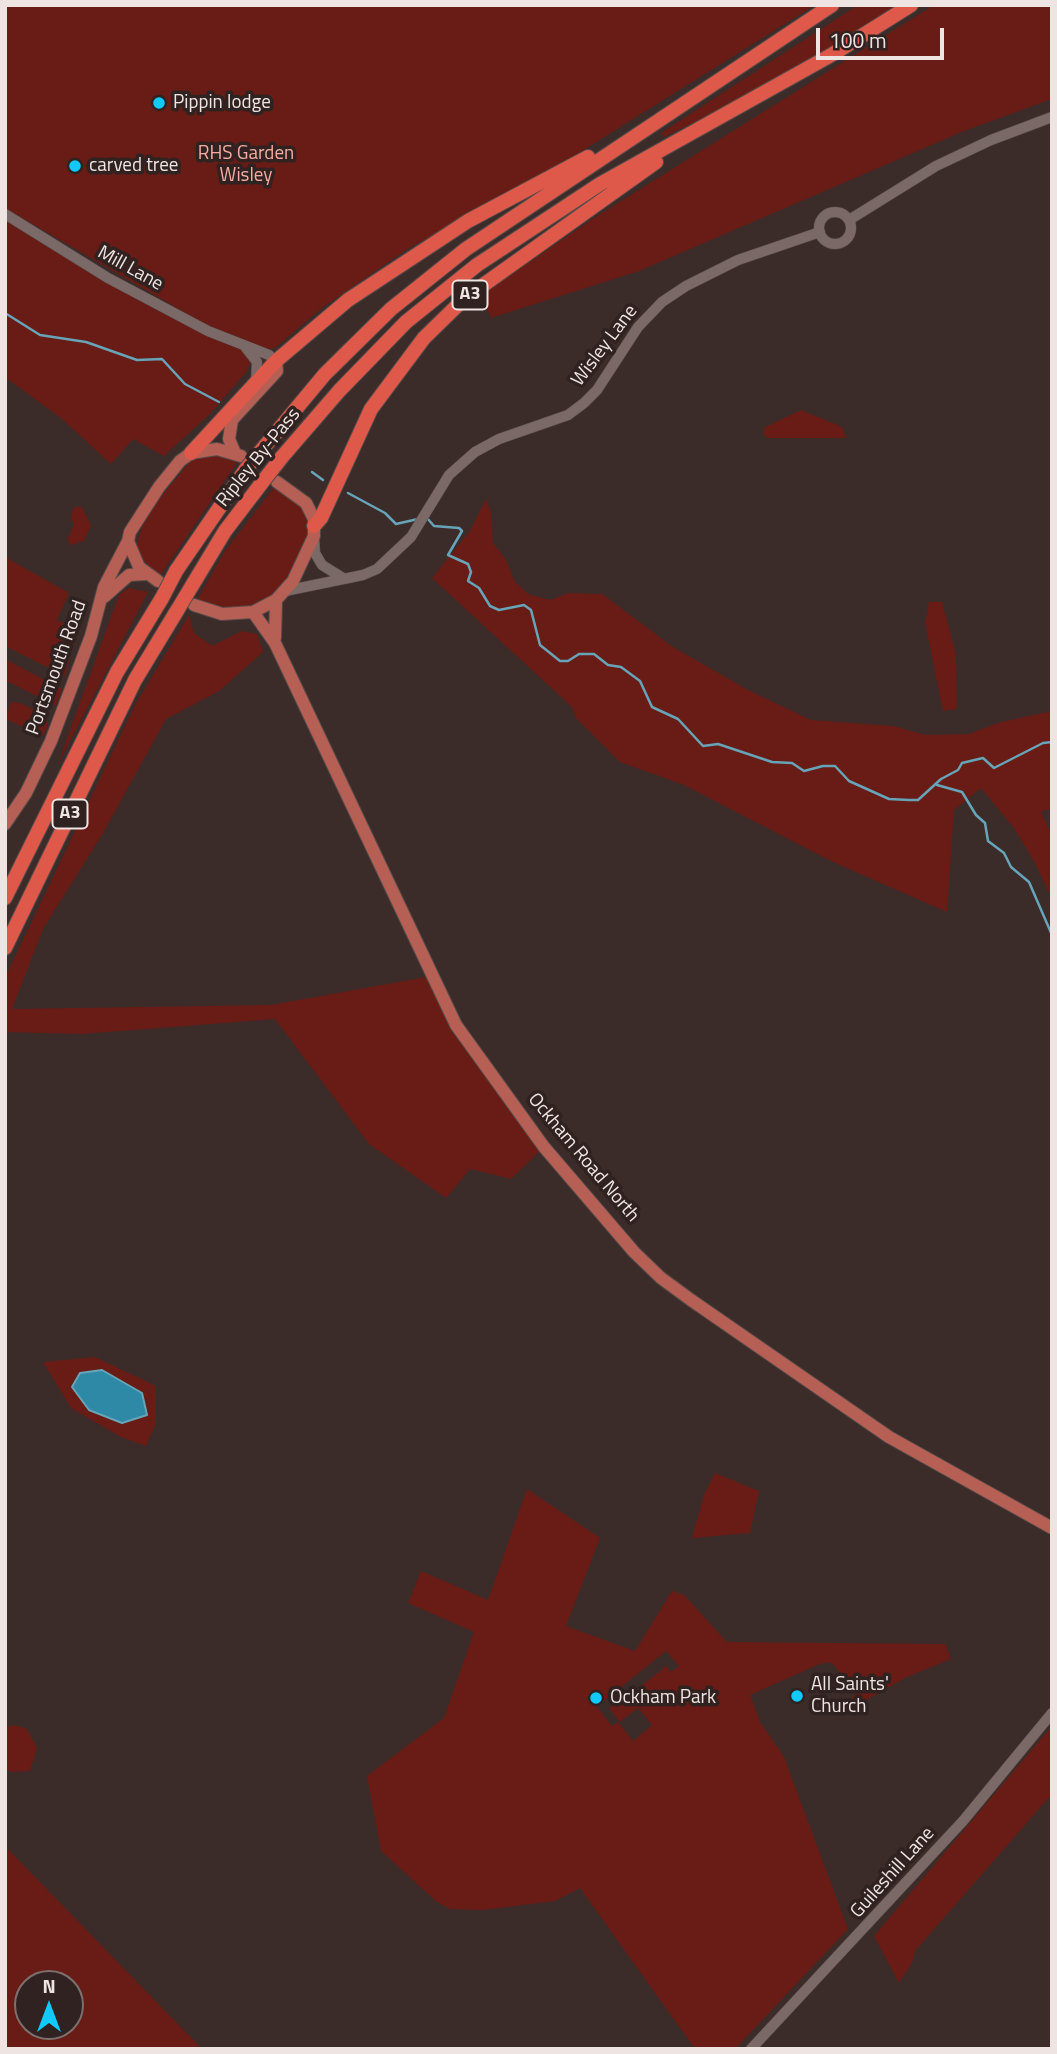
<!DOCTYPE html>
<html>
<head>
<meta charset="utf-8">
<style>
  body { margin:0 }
  #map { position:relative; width:1057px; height:2054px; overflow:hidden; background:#3b2c2a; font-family:"Titillium Web",sans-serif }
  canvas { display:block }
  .frame { position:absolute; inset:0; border:7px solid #eee4e2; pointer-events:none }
  .north { position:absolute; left:14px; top:1970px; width:70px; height:70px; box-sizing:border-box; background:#302220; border:2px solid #7c706e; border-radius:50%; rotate:0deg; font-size:19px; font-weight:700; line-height:28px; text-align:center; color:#eee4e2 }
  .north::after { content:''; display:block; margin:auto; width:24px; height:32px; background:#11cafb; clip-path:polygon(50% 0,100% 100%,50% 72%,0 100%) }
  .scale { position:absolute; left:816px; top:28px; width:128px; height:32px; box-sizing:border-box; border:4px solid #eee4e2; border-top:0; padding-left:9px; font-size:21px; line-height:24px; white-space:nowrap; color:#eee4e2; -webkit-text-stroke:5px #302220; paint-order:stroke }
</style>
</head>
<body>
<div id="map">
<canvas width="1057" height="2054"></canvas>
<div class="frame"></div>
<div class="north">N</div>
<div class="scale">100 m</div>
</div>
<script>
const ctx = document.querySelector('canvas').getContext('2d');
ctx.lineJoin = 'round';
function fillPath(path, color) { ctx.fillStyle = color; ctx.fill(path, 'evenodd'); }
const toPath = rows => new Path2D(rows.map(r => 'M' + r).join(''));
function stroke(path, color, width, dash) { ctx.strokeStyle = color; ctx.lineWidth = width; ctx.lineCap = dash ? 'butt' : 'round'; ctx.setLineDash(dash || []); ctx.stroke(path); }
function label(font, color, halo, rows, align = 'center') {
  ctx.font = font + ' "Titillium Web",sans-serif'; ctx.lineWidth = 7; ctx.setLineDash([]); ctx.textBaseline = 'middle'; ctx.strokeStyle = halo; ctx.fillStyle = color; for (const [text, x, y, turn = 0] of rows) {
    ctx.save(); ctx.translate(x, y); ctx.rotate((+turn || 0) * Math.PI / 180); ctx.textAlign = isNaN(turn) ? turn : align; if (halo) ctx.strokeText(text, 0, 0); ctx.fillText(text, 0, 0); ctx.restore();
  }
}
fillPath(toPath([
  [5,5,815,5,542,176,409,248,322,308,275,348,267,350,201,322,5,208],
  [858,5,895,5,852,36,740,100,664,137,661,133],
  [934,5,1052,5,1052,99,964,131,639,271,491,318,481,295,594,218],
  [5,220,140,300,245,352,251,362,246,372,211,413,164,456,133,439,111,464,62,419,5,377],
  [801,410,842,427,846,438,767,438,763,434,765,427],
  [223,454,239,460,159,577,140,556,137,544,142,527,154,505,188,464,195,457],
  [276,485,301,504,309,520,306,541,292,573,274,595,244,608,212,607,197,600,225,551],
  [486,499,491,512,493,543,506,560,515,582,528,594,550,600,568,593,602,594,673,647,748,690,811,720,893,726,926,735,969,734,1001,722,1052,711,1052,808,1041,812,1052,836,1052,899,1035,863,1014,828,981,788,954,810,947,912,833,862,684,785,620,762,576,718,572,707,432,578,470,531],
  [74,507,82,507,91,526,84,541,71,545,67,540,74,525,71,517],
  [5,557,69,593,57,620,77,630,65,676,5,646],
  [129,588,148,592,57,766,119,595],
  [929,602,942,602,956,655,957,709,943,711,925,623],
  [189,615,194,633,212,646,242,631,257,634,263,652,219,691,166,719,103,833,43,929,12,1009,271,1005,432,976,452,1029,506,1105,544,1147,511,1179,470,1169,446,1198,369,1144,275,1019,82,1034,5,1032,5,978,135,705],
  [5,659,62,689,56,706,5,680],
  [11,702,20,703,45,715,48,724,43,736,6,719],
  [95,1357,156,1386,156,1423,146,1446,121,1437,71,1408,43,1362],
  [715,1473,759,1491,750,1533,692,1538,704,1495],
  [527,1489,600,1538,566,1626,635,1651,672,1591,684,1595,727,1642,945,1644,951,1659,907,1677,850,1709,845,1705,863,1685,841,1674,832,1663,822,1663,750,1695,760,1722,784,1757,848,1929,735,2049,695,2049,580,1888,555,1901,483,1910,450,1909,437,1902,381,1851,367,1776,444,1718,474,1632,408,1603,421,1571,488,1600],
  [666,1651,679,1666,671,1672,666,1666,636,1690,641,1696,634,1702,624,1690,611,1700,614,1704,609,1708,620,1722,638,1708,652,1725,633,1741,618,1722,612,1726,588,1695,595,1690,604,1701],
  [14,1725,27,1729,37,1748,30,1771,12,1772,5,1769,5,1728],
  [1052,1726,1052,1794,915,1951,912,1963,899,1983,874,1936],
  [5,1846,202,2049,5,2049],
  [28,1984,70,1984,70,2026,28,2026]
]), '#681c15');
const water = toPath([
  [102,1370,142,1393,147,1415,122,1423,89,1410,72,1387,80,1373,102,1370]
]);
fillPath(water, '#2d89a6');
stroke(water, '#67a4b8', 2);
stroke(toPath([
  [5,313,40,335,86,342,137,360,162,359,185,384,219,402],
  [312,472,323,480],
  [348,493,385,513,396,524,418,519],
  [427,518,434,526,459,528,462,531,448,555,468,564,471,572,468,581,479,588,490,606,499,610,524,605,531,610,540,645,560,661,568,661,579,654,594,654,608,665,621,667,640,681,652,707,678,719,703,746,718,744,772,762,792,763,804,771,823,766,835,766,849,781,889,799,909,800,918,800,941,779,958,770,962,763,983,758,994,768,1043,743,1052,742],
  [937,785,962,792,976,815,985,823,988,841,1004,853,1011,867,1029,882,1052,935]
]), '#67a4b8', 2.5);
const minor = toPath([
  '819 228a16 16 0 1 1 32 0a16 16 0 1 1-32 0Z',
  [5,214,108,278,208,331,269,355,276,361],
  [849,220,936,166,991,140,1052,117],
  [246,348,257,362,256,381],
  [314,537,315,553,322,565,343,578],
  [285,591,363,575,377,569,411,537,449,475,475,452,499,439,568,415,584,403,597,390,638,327,662,302,686,286,738,260,820,232],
  [751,2049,963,1821,1052,1713]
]);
const major = toPath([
  [235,453,229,439,232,420,277,371,276,361],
  [158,581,139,567,128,541,130,532,159,487,180,461,191,453,217,449,241,456],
  [104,597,129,575,146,574],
  [194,605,222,614,253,612,276,600,293,581,314,536,314,519,306,503,277,482],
  [253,612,275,643,456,1025,544,1147,634,1252,661,1278,691,1300,889,1437,1052,1528],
  [275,638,276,600],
  [5,824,26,793,51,741,91,636,104,587,128,541]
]);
const highway = toPath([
  [265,446,325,374,391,309,466,249,832,5],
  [191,453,276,361,348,300,468,221,588,157],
  [282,457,339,391,406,322,477,265,600,184,833,54,911,5],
  [314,526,321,518,371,409,424,338,465,298,656,162],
  [176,571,246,469],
  [193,584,225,531,264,480],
  [5,898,117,672,162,598],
  [5,948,135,680,178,609]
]);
stroke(minor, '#564a48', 11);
stroke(major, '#564a48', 14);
stroke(highway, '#564a48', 16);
stroke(minor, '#7a6966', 10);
stroke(major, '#b65f55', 12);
stroke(highway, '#de594a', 14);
const highwayBridge = toPath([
  [246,469,265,446],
  [264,480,282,457],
  [162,598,176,571],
  [178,609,193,584]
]);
stroke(highwayBridge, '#564a48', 16, []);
stroke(highwayBridge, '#de594a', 14);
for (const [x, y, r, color] of [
  [159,103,7,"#11cafb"],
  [75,166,7,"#11cafb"],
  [797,1696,7,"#11cafb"],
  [596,1698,7,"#11cafb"]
]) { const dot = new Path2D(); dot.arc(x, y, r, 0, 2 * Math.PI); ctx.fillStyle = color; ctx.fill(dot); stroke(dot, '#302220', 2.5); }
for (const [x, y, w] of [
  [470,295,35],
  [70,814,35]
]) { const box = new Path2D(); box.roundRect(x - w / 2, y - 14.5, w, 29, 5); ctx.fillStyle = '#302220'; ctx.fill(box); stroke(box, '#eee4e2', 2); }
label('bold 18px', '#eee4e2', null, [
  ["A3",470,295],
  ["A3",70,814]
]);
label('19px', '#eee4e2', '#302220', [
  ["Pippin lodge",173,103],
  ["carved tree",89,166],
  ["All Saints'",811,1685],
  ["Church",811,1707],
  ["Ockham Park",610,1698]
], 'left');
label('19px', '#f6aca1', '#302220', [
  ["RHS Garden",246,154],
  ["Wisley",246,176]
]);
label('19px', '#eee4e2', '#302220', [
  ["Mill Lane",130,269,29],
  ["Wisley Lane",605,346,-53],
  ["Ripley By-Pass",259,458,-51],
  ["Portsmouth Road",57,668,-70],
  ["Ockham Road North",583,1158,50],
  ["Guileshill Lane",893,1873,-48]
]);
</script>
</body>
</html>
